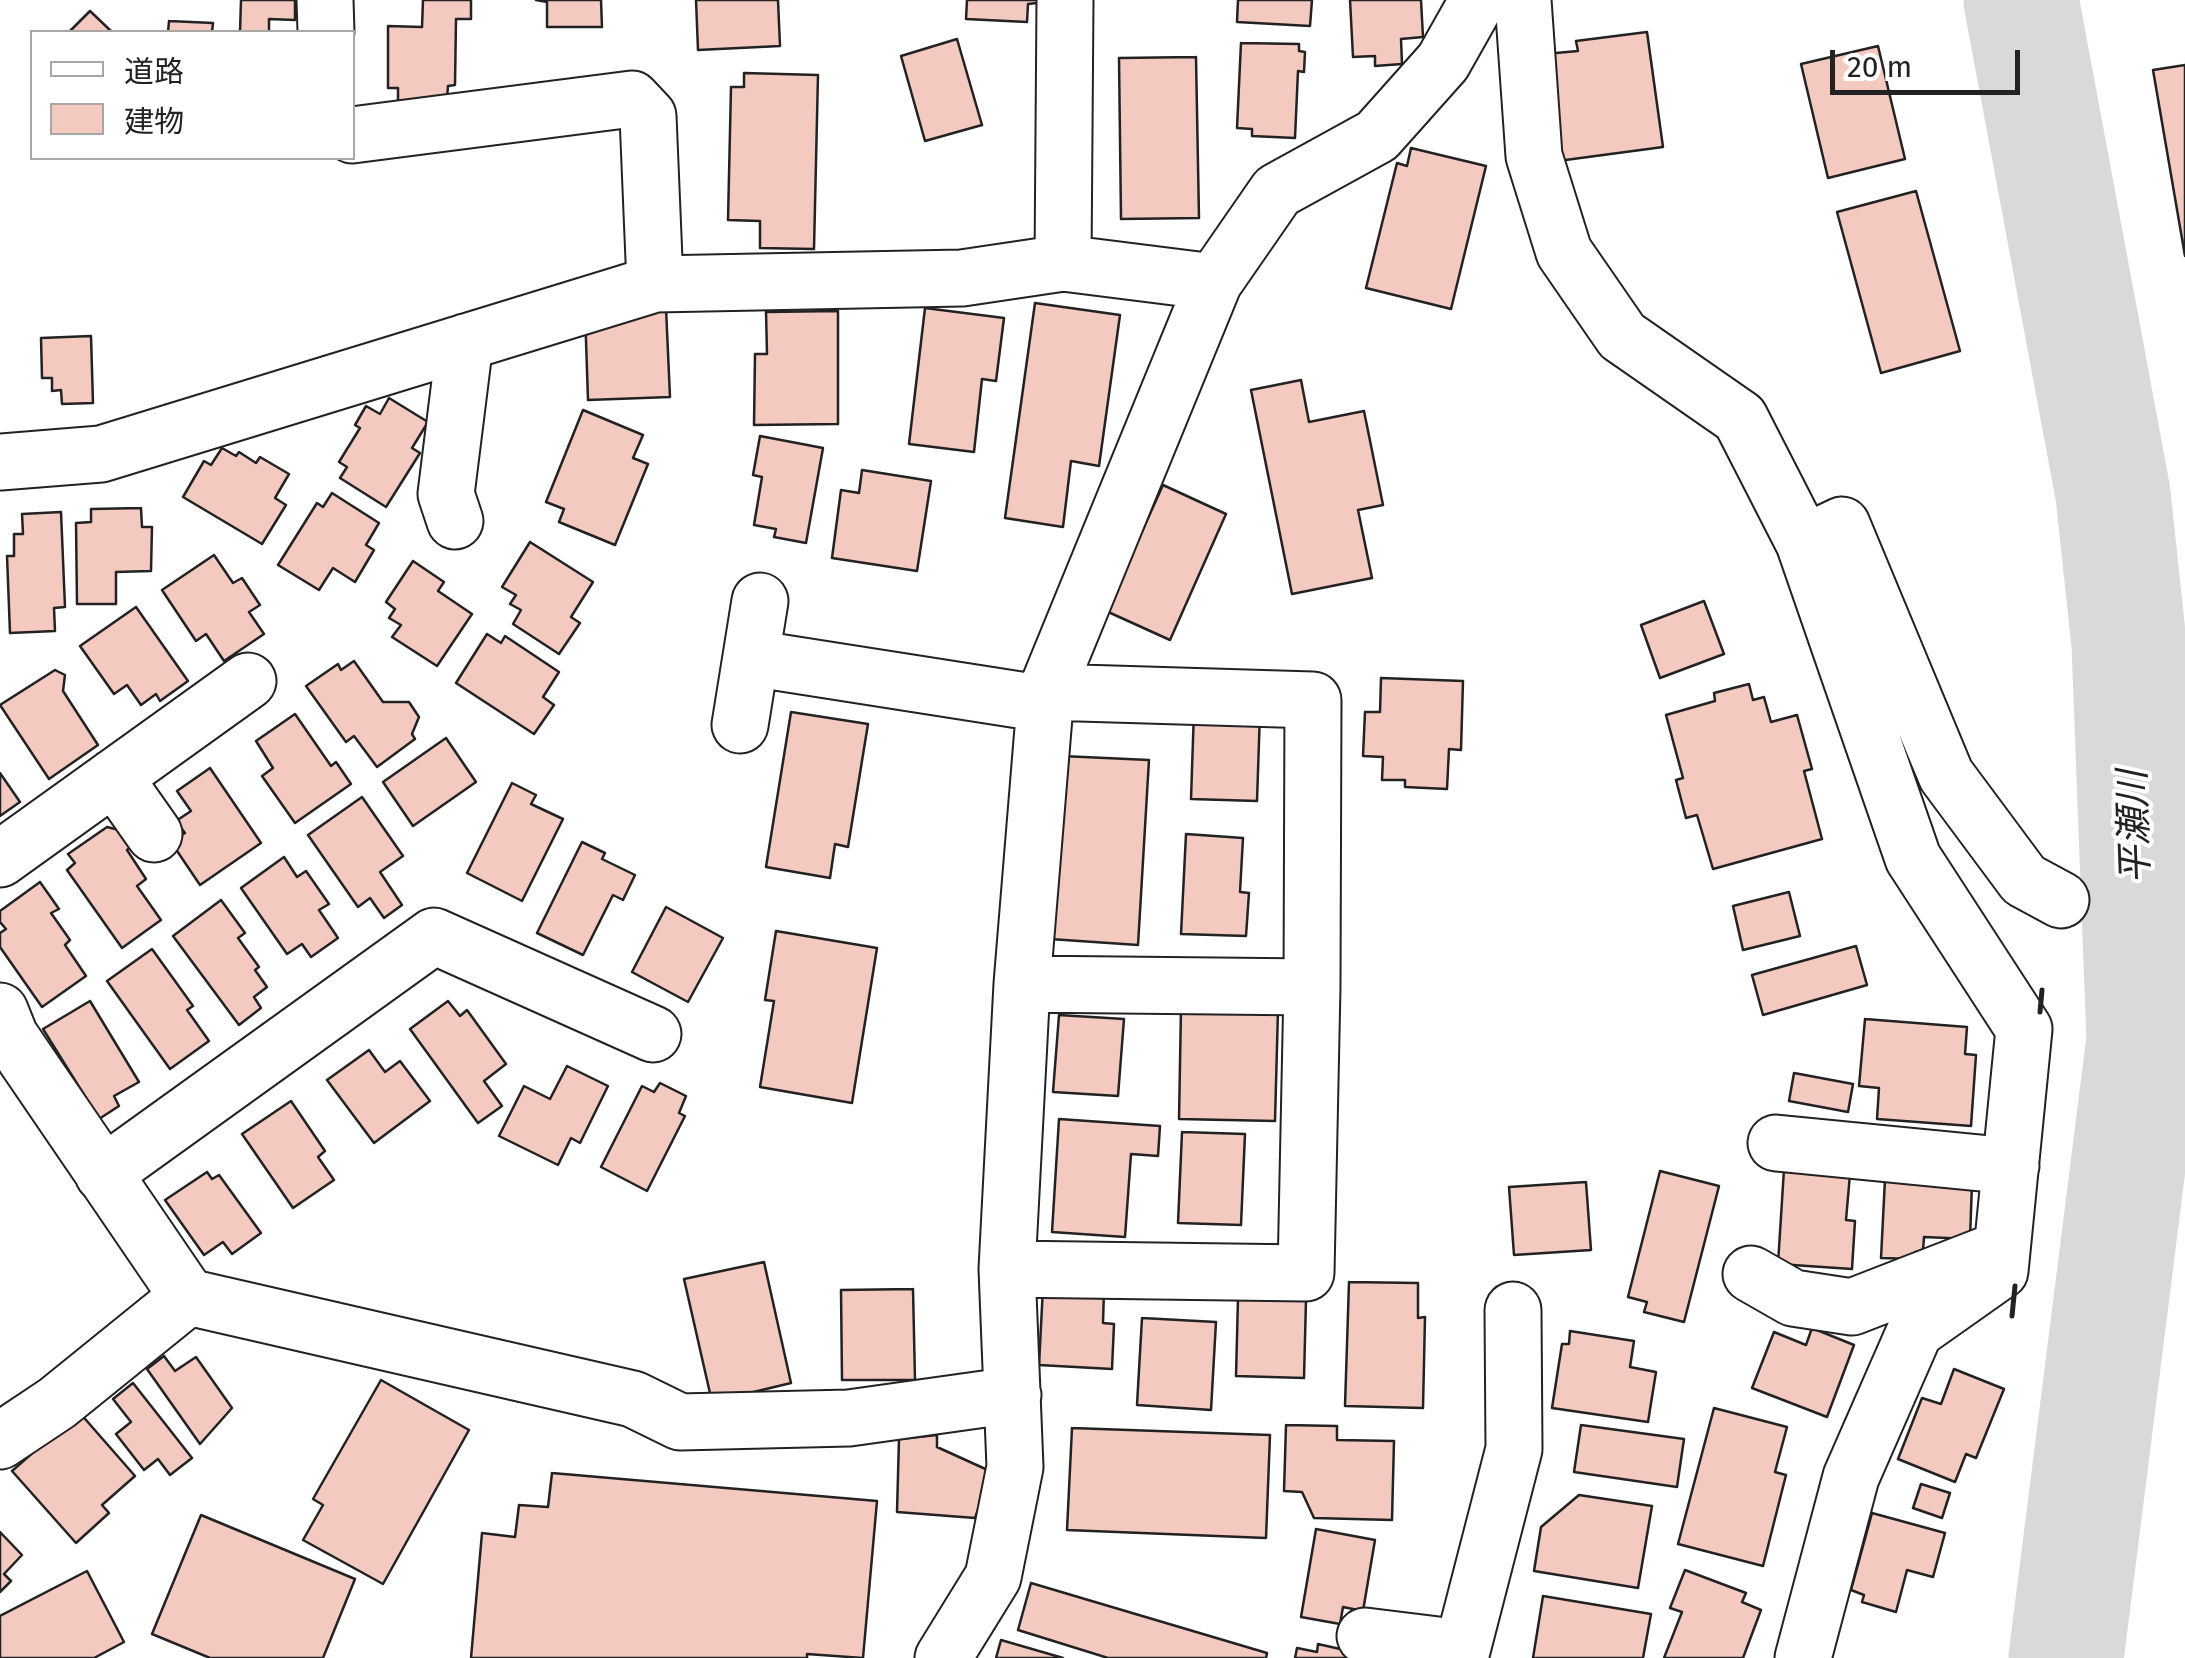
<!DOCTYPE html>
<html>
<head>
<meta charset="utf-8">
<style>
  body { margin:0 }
  #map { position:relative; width:2185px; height:1658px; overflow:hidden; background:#fff; font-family:"Fira Sans","Noto Sans JP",sans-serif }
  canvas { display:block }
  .legend { position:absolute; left:30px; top:30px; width:325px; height:130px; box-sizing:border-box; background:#fff; border:2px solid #a7a7a7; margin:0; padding:12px 18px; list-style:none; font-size:30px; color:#222 }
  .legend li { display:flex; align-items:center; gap:20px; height:50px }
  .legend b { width:50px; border:2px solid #a7a7a7 }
  .scale { position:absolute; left:1830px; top:50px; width:190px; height:45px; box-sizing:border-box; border:5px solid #222; border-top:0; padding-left:12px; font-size:30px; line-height:35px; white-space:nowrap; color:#222; -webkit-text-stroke:8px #fff; paint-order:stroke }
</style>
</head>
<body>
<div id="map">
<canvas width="2185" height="1658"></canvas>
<ul class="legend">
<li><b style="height:12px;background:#fff"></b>道路</li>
<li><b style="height:28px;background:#f3c9c0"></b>建物</li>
</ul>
<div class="scale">20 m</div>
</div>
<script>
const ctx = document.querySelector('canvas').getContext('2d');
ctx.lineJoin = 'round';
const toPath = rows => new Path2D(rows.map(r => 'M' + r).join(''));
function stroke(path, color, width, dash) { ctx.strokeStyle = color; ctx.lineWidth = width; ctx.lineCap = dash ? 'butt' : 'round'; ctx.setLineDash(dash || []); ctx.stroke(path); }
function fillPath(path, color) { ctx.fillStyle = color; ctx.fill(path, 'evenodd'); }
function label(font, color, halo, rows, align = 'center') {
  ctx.font = font + ' "Fira Sans","Noto Sans JP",sans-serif'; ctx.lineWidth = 8; ctx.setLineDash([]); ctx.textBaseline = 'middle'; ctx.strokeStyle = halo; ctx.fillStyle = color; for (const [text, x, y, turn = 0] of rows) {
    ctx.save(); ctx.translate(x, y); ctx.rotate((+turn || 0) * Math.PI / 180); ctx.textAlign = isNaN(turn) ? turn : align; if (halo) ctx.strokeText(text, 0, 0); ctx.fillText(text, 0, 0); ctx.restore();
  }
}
stroke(toPath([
  [2021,0,2113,494,2129,644,2144,1040,2066,1658]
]), '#d9d9d9', 115);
const building = toPath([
  [241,0,295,0,295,20,269,19,269,32,240,32,241,0],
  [423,0,471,0,471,19,456,19,455,85,448,86,447,98,422,98,421,106,398,106,398,88,388,88,388,26,422,27,423,0],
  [536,0,601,0,602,27,547,27,547,2,536,0],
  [696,0,778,0,780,46,698,50,696,0],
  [967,0,1037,0,1037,3,1028,4,1027,22,966,19,967,0],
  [1238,0,1312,0,1310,26,1237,22,1238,0],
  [1350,0,1421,0,1423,37,1401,39,1402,64,1375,66,1375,56,1353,57,1350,0],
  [90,11,112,32,69,32,90,11],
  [169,21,213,23,212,32,168,32,169,21],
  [1647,32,1663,147,1558,161,1545,54,1578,51,1576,41,1647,32],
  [957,39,982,125,925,141,901,56,957,39],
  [1241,43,1299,44,1299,51,1305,52,1304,72,1298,71,1295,138,1252,136,1252,129,1237,128,1241,43],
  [1878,46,1905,159,1828,178,1801,64,1878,46],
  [1196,57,1199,218,1121,219,1119,58,1196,57],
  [2185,65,2185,256,2153,70,2185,65],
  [744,73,818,75,814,249,760,248,760,221,728,220,731,87,744,87,744,73],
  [1411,148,1486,166,1451,309,1366,288,1397,163,1407,166,1411,148],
  [1916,191,1960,351,1881,373,1837,212,1916,191],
  [1035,303,1120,315,1099,466,1071,461,1063,527,1005,518,1035,303],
  [666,308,670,397,588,400,585,311,666,308],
  [925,308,1004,318,996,381,982,379,974,452,909,444,925,308],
  [838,311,838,424,754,425,755,354,767,354,766,312,838,311],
  [91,336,93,403,62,404,61,390,52,391,52,378,42,378,41,338,91,336],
  [1301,380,1309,422,1364,411,1383,505,1358,510,1372,578,1292,594,1251,390,1301,380],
  [389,398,428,422,412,448,420,453,386,507,340,478,347,467,339,462,360,428,355,425,366,406,380,414,389,398],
  [583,410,643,435,633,458,648,464,615,545,559,522,564,509,546,502,583,410],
  [760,436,823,448,806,543,774,537,776,529,754,525,762,477,753,475,760,436],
  [222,448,236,456,239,452,256,463,260,457,289,474,275,498,286,505,262,544,183,497,204,461,211,465,222,448],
  [862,470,931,481,917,571,832,558,841,490,859,493,862,470],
  [1163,485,1226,514,1170,640,1106,611,1163,485],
  [332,493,379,523,366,545,374,550,355,582,333,568,319,590,278,565,317,503,323,507,332,493],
  [141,508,142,527,152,527,151,571,116,572,116,604,77,604,76,523,91,522,91,509,141,508],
  [61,512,65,607,54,608,55,631,10,633,7,556,14,556,14,534,23,534,22,514,61,512],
  [530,542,593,582,571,617,580,623,559,654,513,624,521,610,510,604,516,595,502,587,530,542],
  [214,555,233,583,242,578,260,605,249,612,264,634,224,661,206,634,196,641,162,590,214,555],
  [413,561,444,582,438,591,472,614,437,666,392,637,401,625,389,618,395,609,386,602,413,561],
  [1704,601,1724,654,1660,678,1641,625,1704,601],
  [136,607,188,681,160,701,156,694,141,705,127,685,114,694,80,646,136,607],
  [487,634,501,643,505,636,559,672,543,697,554,705,534,734,456,683,487,634],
  [354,661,383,702,409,702,419,717,412,734,415,739,377,767,354,736,346,742,306,686,338,664,341,670,354,661],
  [55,670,65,675,63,691,98,745,49,779,0,705,55,670],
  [1381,678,1463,681,1461,750,1449,749,1447,789,1405,787,1405,780,1382,780,1383,757,1363,756,1365,712,1380,712,1381,678],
  [1749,684,1753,700,1764,697,1771,722,1797,715,1812,769,1804,771,1822,839,1713,869,1697,815,1686,818,1676,780,1683,778,1666,715,1715,701,1714,693,1749,684],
  [1194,710,1260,712,1257,801,1191,799,1194,710],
  [791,712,868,724,848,847,835,844,830,878,766,867,791,712],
  [295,714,331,766,336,762,351,784,295,823,262,776,273,768,256,741,295,714],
  [446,738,476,782,413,826,383,782,446,738],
  [1062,756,1149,760,1138,945,1050,939,1062,756],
  [210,768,261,843,200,885,171,842,185,833,176,821,191,811,177,791,210,768],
  [0,773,20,802,0,816,0,773],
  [512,783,536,795,531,804,563,819,522,901,467,873,512,783],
  [362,797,403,856,380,872,402,905,384,918,370,898,358,907,308,835,362,797],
  [107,827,123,831,133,845,127,850,146,879,137,886,161,920,122,948,67,870,75,863,68,854,107,827],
  [1186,834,1243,838,1240,892,1249,893,1246,936,1181,934,1186,834],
  [582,842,605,853,602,859,635,875,623,900,613,895,583,955,537,933,582,842],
  [284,857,297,877,306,871,329,904,319,910,338,938,311,957,302,944,287,954,241,888,284,857],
  [40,882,59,909,51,913,70,940,65,945,86,976,42,1007,0,947,0,933,6,929,0,922,0,911,40,882],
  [1789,892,1800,936,1743,950,1733,906,1789,892],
  [221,900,245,933,238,938,259,967,255,970,267,987,254,997,261,1008,239,1025,173,936,221,900],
  [666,907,723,938,688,1002,632,972,666,907],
  [776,931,877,948,852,1103,760,1087,774,1001,765,1000,776,931],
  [1856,946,1867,985,1763,1015,1752,975,1856,946],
  [152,949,193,1006,187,1010,209,1041,170,1069,107,981,152,949],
  [90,1001,139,1082,114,1096,119,1106,99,1119,43,1029,90,1001],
  [448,1001,460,1016,467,1010,506,1064,484,1081,502,1106,478,1123,410,1029,448,1001],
  [1181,1008,1278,1010,1275,1121,1179,1119,1181,1008],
  [1059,1015,1124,1019,1118,1096,1053,1092,1059,1015],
  [1865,1019,1967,1027,1965,1054,1976,1055,1971,1126,1877,1119,1879,1088,1859,1086,1865,1019],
  [369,1050,385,1072,400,1061,430,1101,374,1143,327,1080,369,1050],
  [567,1066,608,1086,580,1143,571,1138,558,1165,499,1136,524,1086,550,1099,567,1066],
  [1794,1073,1853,1084,1848,1112,1789,1101,1794,1073],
  [660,1083,686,1096,679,1113,685,1116,647,1191,601,1167,642,1086,654,1092,660,1083],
  [291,1101,325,1151,318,1157,334,1180,293,1208,242,1134,291,1101],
  [1059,1119,1160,1126,1158,1156,1131,1154,1125,1237,1052,1232,1059,1119],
  [1182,1132,1245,1134,1241,1225,1178,1223,1182,1132],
  [1784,1169,1850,1174,1846,1220,1855,1221,1852,1269,1778,1264,1784,1169],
  [1660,1171,1719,1186,1684,1322,1644,1312,1647,1302,1628,1297,1660,1171],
  [207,1172,212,1179,219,1175,261,1233,232,1254,223,1242,204,1255,165,1200,207,1172],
  [1885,1179,1972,1183,1970,1239,1924,1237,1923,1251,1915,1252,1915,1259,1881,1258,1885,1179],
  [1586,1182,1591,1250,1514,1255,1509,1187,1586,1182],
  [764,1262,791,1383,712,1402,684,1279,764,1262],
  [1349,1282,1418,1283,1418,1318,1425,1317,1423,1408,1345,1406,1349,1282],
  [1043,1287,1104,1290,1103,1323,1114,1324,1112,1369,1039,1365,1043,1287],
  [913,1289,915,1380,842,1380,841,1290,913,1289],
  [1238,1298,1306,1300,1304,1378,1236,1376,1238,1298],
  [1142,1318,1216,1322,1211,1410,1137,1405,1142,1318],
  [1812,1328,1854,1345,1827,1417,1752,1388,1774,1332,1806,1345,1812,1328],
  [1570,1331,1634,1341,1630,1367,1656,1372,1648,1422,1552,1408,1562,1344,1569,1344,1570,1331],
  [164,1356,175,1371,196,1357,232,1408,200,1444,147,1369,164,1356],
  [1954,1369,2004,1389,1976,1458,1966,1454,1955,1482,1898,1459,1922,1398,1941,1404,1954,1369],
  [381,1380,469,1430,383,1584,303,1540,323,1505,313,1499,381,1380],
  [133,1383,192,1458,170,1475,158,1459,144,1470,116,1434,131,1422,113,1399,133,1383],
  [1714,1408,1787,1427,1775,1472,1786,1475,1763,1566,1678,1544,1714,1408],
  [79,1412,135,1476,102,1505,109,1513,76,1543,12,1471,79,1412],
  [1286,1425,1337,1426,1337,1440,1394,1441,1392,1520,1314,1518,1302,1492,1284,1491,1286,1425],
  [1581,1425,1684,1439,1677,1487,1574,1472,1581,1425],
  [1072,1428,1270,1435,1266,1538,1067,1530,1072,1428],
  [937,1435,937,1447,992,1472,975,1518,897,1512,899,1439,937,1435],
  [552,1473,877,1501,863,1658,807,1654,807,1658,471,1658,482,1533,515,1537,519,1505,548,1507,552,1473],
  [1921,1484,1950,1493,1942,1518,1913,1508,1921,1484],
  [1579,1495,1652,1506,1638,1588,1534,1571,1541,1527,1579,1495],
  [1872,1513,1945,1533,1933,1577,1907,1570,1896,1612,1862,1602,1864,1595,1851,1590,1872,1513],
  [201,1515,355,1579,323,1658,210,1658,152,1634,201,1515],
  [1316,1529,1375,1540,1363,1611,1343,1607,1340,1624,1301,1617,1316,1529],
  [0,1532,22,1555,4,1574,11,1581,0,1592,0,1532],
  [1685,1570,1746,1593,1742,1602,1761,1610,1743,1658,1664,1658,1682,1612,1670,1608,1685,1570],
  [87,1571,124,1642,94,1658,0,1658,0,1616,87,1571],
  [1031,1583,1267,1653,1266,1658,1108,1658,1018,1630,1031,1583],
  [1543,1596,1651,1614,1643,1658,1533,1658,1543,1596],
  [1001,1640,1063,1658,996,1658,1001,1640],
  [1318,1644,1380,1658,1295,1658,1297,1648,1317,1652,1318,1644]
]);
fillPath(building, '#f3c9c0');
stroke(building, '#222', 2.5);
const minor = toPath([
  [325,0,326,32],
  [1523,0,1534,156,1564,252,1622,336,1740,418,1804,543,1913,858,2024,1029,2000,1271,1915,1331,1851,1477,1803,1658],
  [352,135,632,99,648,116,655,284],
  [1063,263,1065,0],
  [0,462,101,454,655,284,962,278,1063,263,1214,282],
  [455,521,446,494,465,342],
  [1804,543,1842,525,1946,775,2024,880,2061,900],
  [751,658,1045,704],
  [740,725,760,601],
  [114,777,154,834],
  [0,859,248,681],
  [1022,984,1312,987],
  [0,1011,10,1036,188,1297],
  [1776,1143,2011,1166],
  [103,1174,434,936,653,1034],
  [1007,1269,1306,1273,1312,987,1313,700,1046,692],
  [1751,1274,1793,1298,1852,1307,1986,1255],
  [0,1441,57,1403,188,1297,633,1399,680,1422,849,1418,1013,1395],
  [1365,1636,1462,1648],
  [943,1658,993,1577,1015,1467,1007,1269,1022,984,1046,692,1214,282,1277,191,1377,136,1443,62,1478,0],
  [1460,1658,1514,1449,1513,1310]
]);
stroke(minor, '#222', 59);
stroke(minor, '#fff', 55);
stroke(toPath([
  [2040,1012,2042,990],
  [2012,1316,2015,1286]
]), '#222', 5);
label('italic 38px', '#222', '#fff', [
  ["平瀬川",2136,827,-92]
]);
</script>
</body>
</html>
